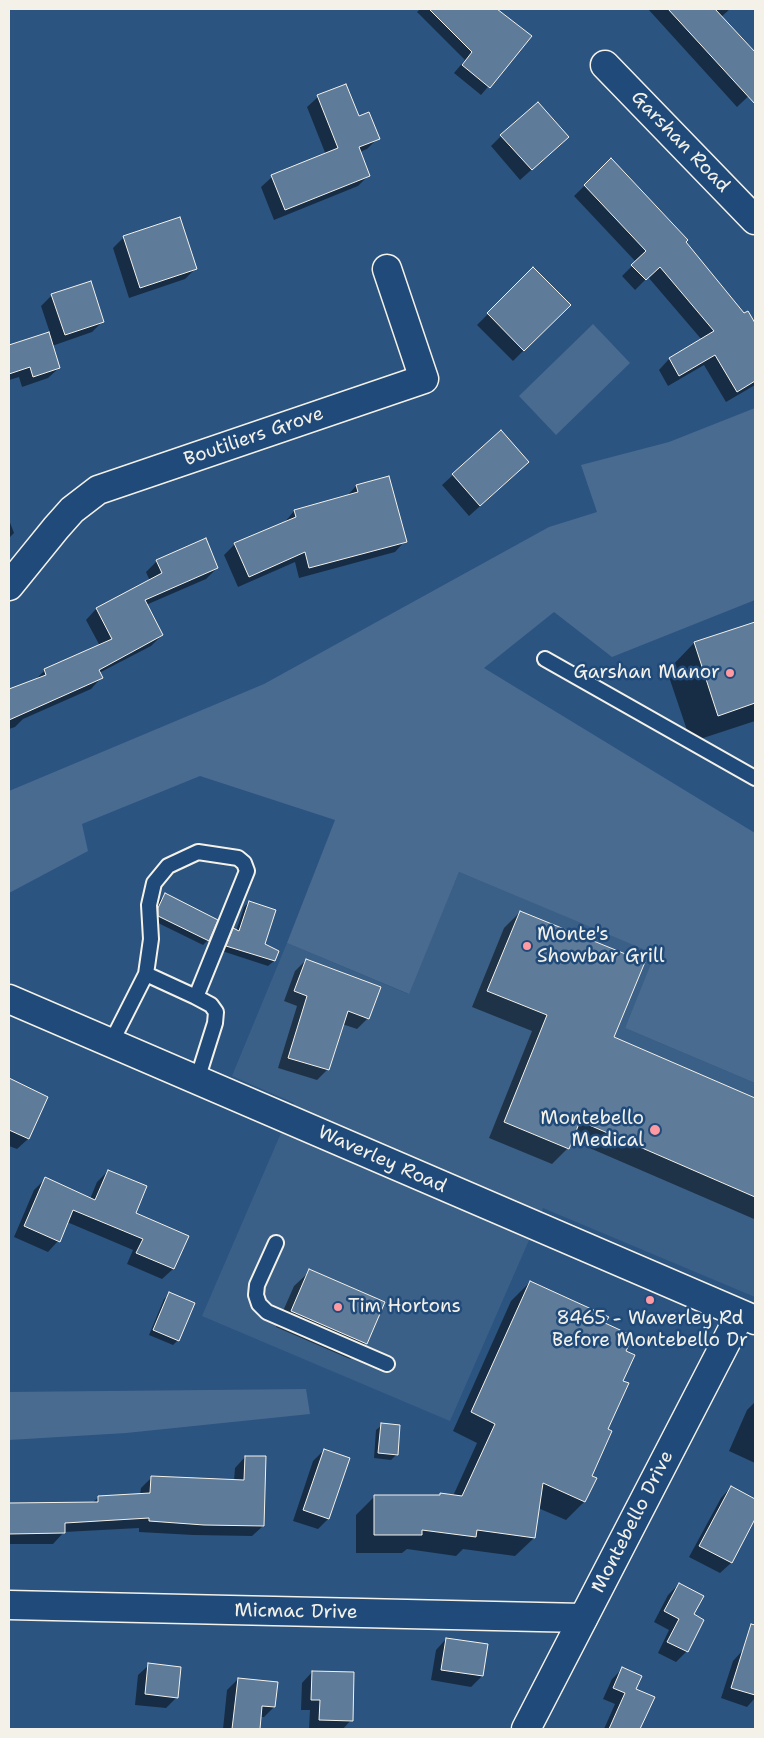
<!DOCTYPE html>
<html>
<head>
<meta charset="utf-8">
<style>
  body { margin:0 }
  #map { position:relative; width:764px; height:1738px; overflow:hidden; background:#2c5481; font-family:"Shantell Sans",sans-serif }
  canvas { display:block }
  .frame { position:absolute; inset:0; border:10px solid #f4f1e8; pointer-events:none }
</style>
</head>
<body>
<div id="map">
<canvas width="764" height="1738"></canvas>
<div class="frame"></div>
</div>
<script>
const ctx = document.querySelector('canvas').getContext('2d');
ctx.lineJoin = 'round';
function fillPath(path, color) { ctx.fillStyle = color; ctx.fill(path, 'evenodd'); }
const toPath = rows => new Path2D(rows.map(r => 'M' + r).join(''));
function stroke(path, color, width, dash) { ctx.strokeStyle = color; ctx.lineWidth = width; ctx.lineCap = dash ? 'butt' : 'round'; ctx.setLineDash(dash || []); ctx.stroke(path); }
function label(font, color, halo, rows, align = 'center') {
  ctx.font = font + ' "Shantell Sans",sans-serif'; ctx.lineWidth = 5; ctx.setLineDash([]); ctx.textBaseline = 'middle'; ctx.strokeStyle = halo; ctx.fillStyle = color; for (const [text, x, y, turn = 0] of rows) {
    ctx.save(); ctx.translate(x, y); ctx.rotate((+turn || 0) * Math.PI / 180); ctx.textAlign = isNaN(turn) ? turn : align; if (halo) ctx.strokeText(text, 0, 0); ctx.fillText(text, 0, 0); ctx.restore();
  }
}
fillPath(toPath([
  [459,872,656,954,625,1028,755,1083,755,1297,543,1208,450,1421,202,1316,294,1103,232,1076,287,943,408,994]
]), '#3b6088');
fillPath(toPath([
  [593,324,630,363,556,435,519,396],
  [755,408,755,600,612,657,554,612,484,668,755,833,755,1083,625,1028,655,954,459,872,409,994,287,943,335,820,200,776,82,824,88,851,9,893,9,791,264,684,549,527,597,512,581,465,669,442],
  [306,1389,310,1414,126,1433,9,1440,9,1392]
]), '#496b90');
fillPath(toPath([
  [420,9,495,9,530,37,481,95,454,73,465,60,417,12],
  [648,9,730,9,721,17,755,54,755,90,737,107],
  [318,97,358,117,378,138,367,149,360,152,369,175,358,186,274,220,261,187,272,177,326,155,307,107],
  [501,136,557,147,520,180,491,146],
  [611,160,684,242,744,315,748,312,755,325,755,385,726,402,704,365,668,386,659,370,669,359,702,340,648,277,635,290,622,276,636,262,574,196],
  [124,237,195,269,185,279,129,298,113,248],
  [533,269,569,305,513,361,477,325],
  [52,295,102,322,92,332,52,346,59,368,48,378,22,387,19,377,9,380,9,346,50,333,41,306],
  [500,432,517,473,469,516,442,485],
  [356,486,405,541,395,552,299,578,295,562,238,587,224,555,235,544,284,523,294,511,346,497],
  [9,520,14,533,9,538],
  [157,561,217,568,206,579,146,605,162,635,151,646,99,673,101,678,91,689,23,719,15,727,9,729,9,690,34,681,45,670,100,646,86,620,96,609,150,581,146,572],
  [755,623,755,721,691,742,667,671,694,643],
  [165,895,208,940,203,945,154,921,153,914,160,900],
  [249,902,264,945,277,952,274,961,268,966,222,951,229,935,234,930,236,931,244,907],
  [520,912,613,1037,755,1099,755,1218,754,1219,571,1140,568,1148,552,1164,489,1138,532,1031,472,1007,504,928],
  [306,960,368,1018,357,1029,342,1024,328,1069,317,1080,278,1068,297,1006,284,1001,295,971],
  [11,1081,47,1097,28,1139,17,1149,9,1146,9,1084],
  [108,1171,134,1213,187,1236,173,1269,162,1279,127,1264,133,1250,67,1222,58,1241,48,1252,14,1237,34,1190,45,1179,90,1199,97,1182],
  [310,1271,366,1343,350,1359,276,1327,294,1286],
  [530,1282,604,1324,624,1352,622,1382,590,1476,595,1478,584,1502,566,1520,538,1508,534,1538,515,1556,463,1549,456,1556,407,1549,402,1553,356,1553,356,1515,374,1497,438,1496,441,1494,453,1496,477,1443,453,1431,511,1301],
  [169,1294,178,1340,173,1345,149,1335,164,1299],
  [755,1402,755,1463,729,1451,747,1410],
  [382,1425,396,1455,391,1460,374,1458,376,1430],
  [324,1450,328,1519,318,1529,293,1521,313,1461],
  [245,1457,263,1526,252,1536,193,1535,139,1532,139,1528,64,1532,53,1544,9,1544,9,1504,92,1503,99,1497,140,1495,141,1488,151,1478,234,1481,235,1468],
  [731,1487,755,1500,755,1518,731,1563,720,1573,689,1557,721,1498],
  [679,1584,692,1615,703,1620,686,1652,676,1662,658,1653,669,1630,654,1622,668,1595],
  [446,1639,487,1645,482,1676,471,1687,431,1680,436,1650],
  [743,1650,755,1654,755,1698,747,1707,721,1698,733,1661],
  [149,1665,177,1697,166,1708,135,1705,138,1675],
  [622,1669,635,1689,653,1697,639,1729,604,1729,615,1704,603,1699,612,1679],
  [312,1672,351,1720,343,1729,309,1729,310,1710,301,1710,302,1683],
  [238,1679,274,1707,264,1717,260,1717,259,1729,223,1729,227,1690]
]), '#0007');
const building = toPath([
  [429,9,497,9,532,36,490,88,462,65,472,52,429,9],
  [668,9,715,9,755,52,755,104,668,9],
  [346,84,359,116,369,112,380,139,359,147,370,176,285,210,271,175,338,148,317,95,346,84],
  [538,102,569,137,532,170,500,135,538,102],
  [611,158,688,240,686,242,744,313,748,311,755,323,755,381,737,392,715,355,679,376,669,358,714,331,660,267,646,280,631,265,646,251,584,185,611,158],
  [180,217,197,269,140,288,123,236,180,217],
  [533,267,571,305,524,351,487,313,533,267],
  [91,281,104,322,65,335,51,294,91,281],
  [49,332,60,368,33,377,30,367,9,374,9,345,49,332],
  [501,430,529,462,480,506,452,474,501,430],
  [389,476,407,542,309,568,305,552,249,577,234,543,296,517,294,510,358,492,356,485,389,476],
  [206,538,218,568,145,600,163,635,99,670,103,678,9,720,9,689,46,675,44,669,112,639,96,608,162,573,156,560,206,538],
  [755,622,755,703,718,716,694,642,755,622],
  [165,893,218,920,209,941,158,916,158,908,165,893],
  [249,901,276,910,265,944,279,951,275,961,226,946,233,928,239,931,249,901],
  [520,911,645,962,614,1037,755,1098,755,1197,580,1121,569,1149,504,1122,547,1015,487,991,520,911],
  [306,959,381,987,369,1019,348,1011,329,1070,288,1058,307,996,294,991,306,959],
  [9,1078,48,1097,29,1139,9,1130,9,1078],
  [108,1170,147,1186,136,1213,189,1236,174,1269,136,1253,143,1239,73,1210,60,1242,24,1226,45,1177,95,1200,108,1170],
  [309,1269,385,1302,367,1344,291,1311,309,1269],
  [530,1281,609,1317,605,1323,633,1336,626,1351,635,1355,623,1381,629,1383,608,1429,612,1431,592,1476,597,1478,585,1502,543,1483,535,1538,477,1530,476,1537,422,1530,422,1535,374,1535,374,1495,440,1495,440,1493,462,1496,495,1424,471,1412,530,1281],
  [169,1292,195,1303,179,1341,153,1330,169,1292],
  [381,1423,400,1425,398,1455,378,1453,381,1423],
  [324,1449,350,1458,329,1519,303,1510,324,1449],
  [245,1456,266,1456,264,1526,204,1525,149,1521,149,1518,65,1523,65,1533,9,1534,9,1503,98,1502,98,1496,150,1493,151,1476,244,1480,245,1456],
  [731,1486,755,1499,755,1519,732,1563,699,1546,731,1486],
  [679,1583,704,1596,694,1614,704,1620,688,1652,667,1642,679,1619,664,1611,679,1583],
  [751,1624,755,1625,755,1695,731,1688,751,1624],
  [446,1638,488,1644,483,1676,441,1670,446,1638],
  [148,1663,181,1667,178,1698,145,1694,148,1663],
  [622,1667,642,1676,636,1689,655,1697,640,1729,609,1729,625,1693,613,1688,622,1667],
  [312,1671,354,1672,353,1721,319,1720,320,1700,311,1700,312,1671],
  [238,1678,278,1682,275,1707,262,1706,260,1729,232,1729,238,1678]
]);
fillPath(building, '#5e7b9a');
stroke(building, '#f4f1e8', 1);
const service = toPath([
  [545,659,755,778],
  [146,974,151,939,149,905,154,883,168,866,198,852,238,858,244,863,247,871,196,997,211,1005,216,1012,215,1023,197,1080],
  [111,1043,146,974,196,997],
  [276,1243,257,1285,256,1295,259,1304,267,1312,387,1364]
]);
const minor = toPath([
  [605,65,755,220],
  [9,586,56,528,72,510,98,490,424,379,387,269],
  [9,1605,583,1618]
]);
const tertiary = toPath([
  [526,1729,740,1315]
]);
const secondary = toPath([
  [9,999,755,1320]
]);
stroke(service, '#f4f1e8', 18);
stroke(minor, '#f4f1e8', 31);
stroke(tertiary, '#f4f1e8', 31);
stroke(secondary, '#f4f1e8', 31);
stroke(service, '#1f4a7a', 14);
stroke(minor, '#1f4a7a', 28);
stroke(tertiary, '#1f4a7a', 28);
stroke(secondary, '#1f4a7a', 28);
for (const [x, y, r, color] of [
  [730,673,5,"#ff9aa2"],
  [527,946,5,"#ff9aa2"],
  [655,1130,6,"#ff9aa2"],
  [650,1300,5,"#ff9aa2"],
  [338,1307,5,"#ff9aa2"]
]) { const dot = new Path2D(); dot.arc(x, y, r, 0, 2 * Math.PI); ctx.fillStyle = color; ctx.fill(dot); stroke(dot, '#1f4a7a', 2); }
label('19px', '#f4f1e8', '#1f4a7a', [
  ["Garshan Road",680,142,46],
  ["Boutiliers Grove",254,437,-19],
  ["Waverley Road",382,1160,24],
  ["Montebello Drive",633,1522,-63],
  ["Micmac Drive",296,1612,1]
]);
label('19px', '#f4f1e8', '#1f4a7a', [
  ["Garshan Manor",720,673],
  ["Monte's",537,935,"left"],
  ["Showbar Grill",537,957,"left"],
  ["Montebello",644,1119],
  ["Medical",644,1141],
  ["Tim Hortons",348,1307,"left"],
  ["8465 - Waverley Rd",650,1319,"center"],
  ["Before Montebello Dr",650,1341,"center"]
], 'right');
</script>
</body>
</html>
